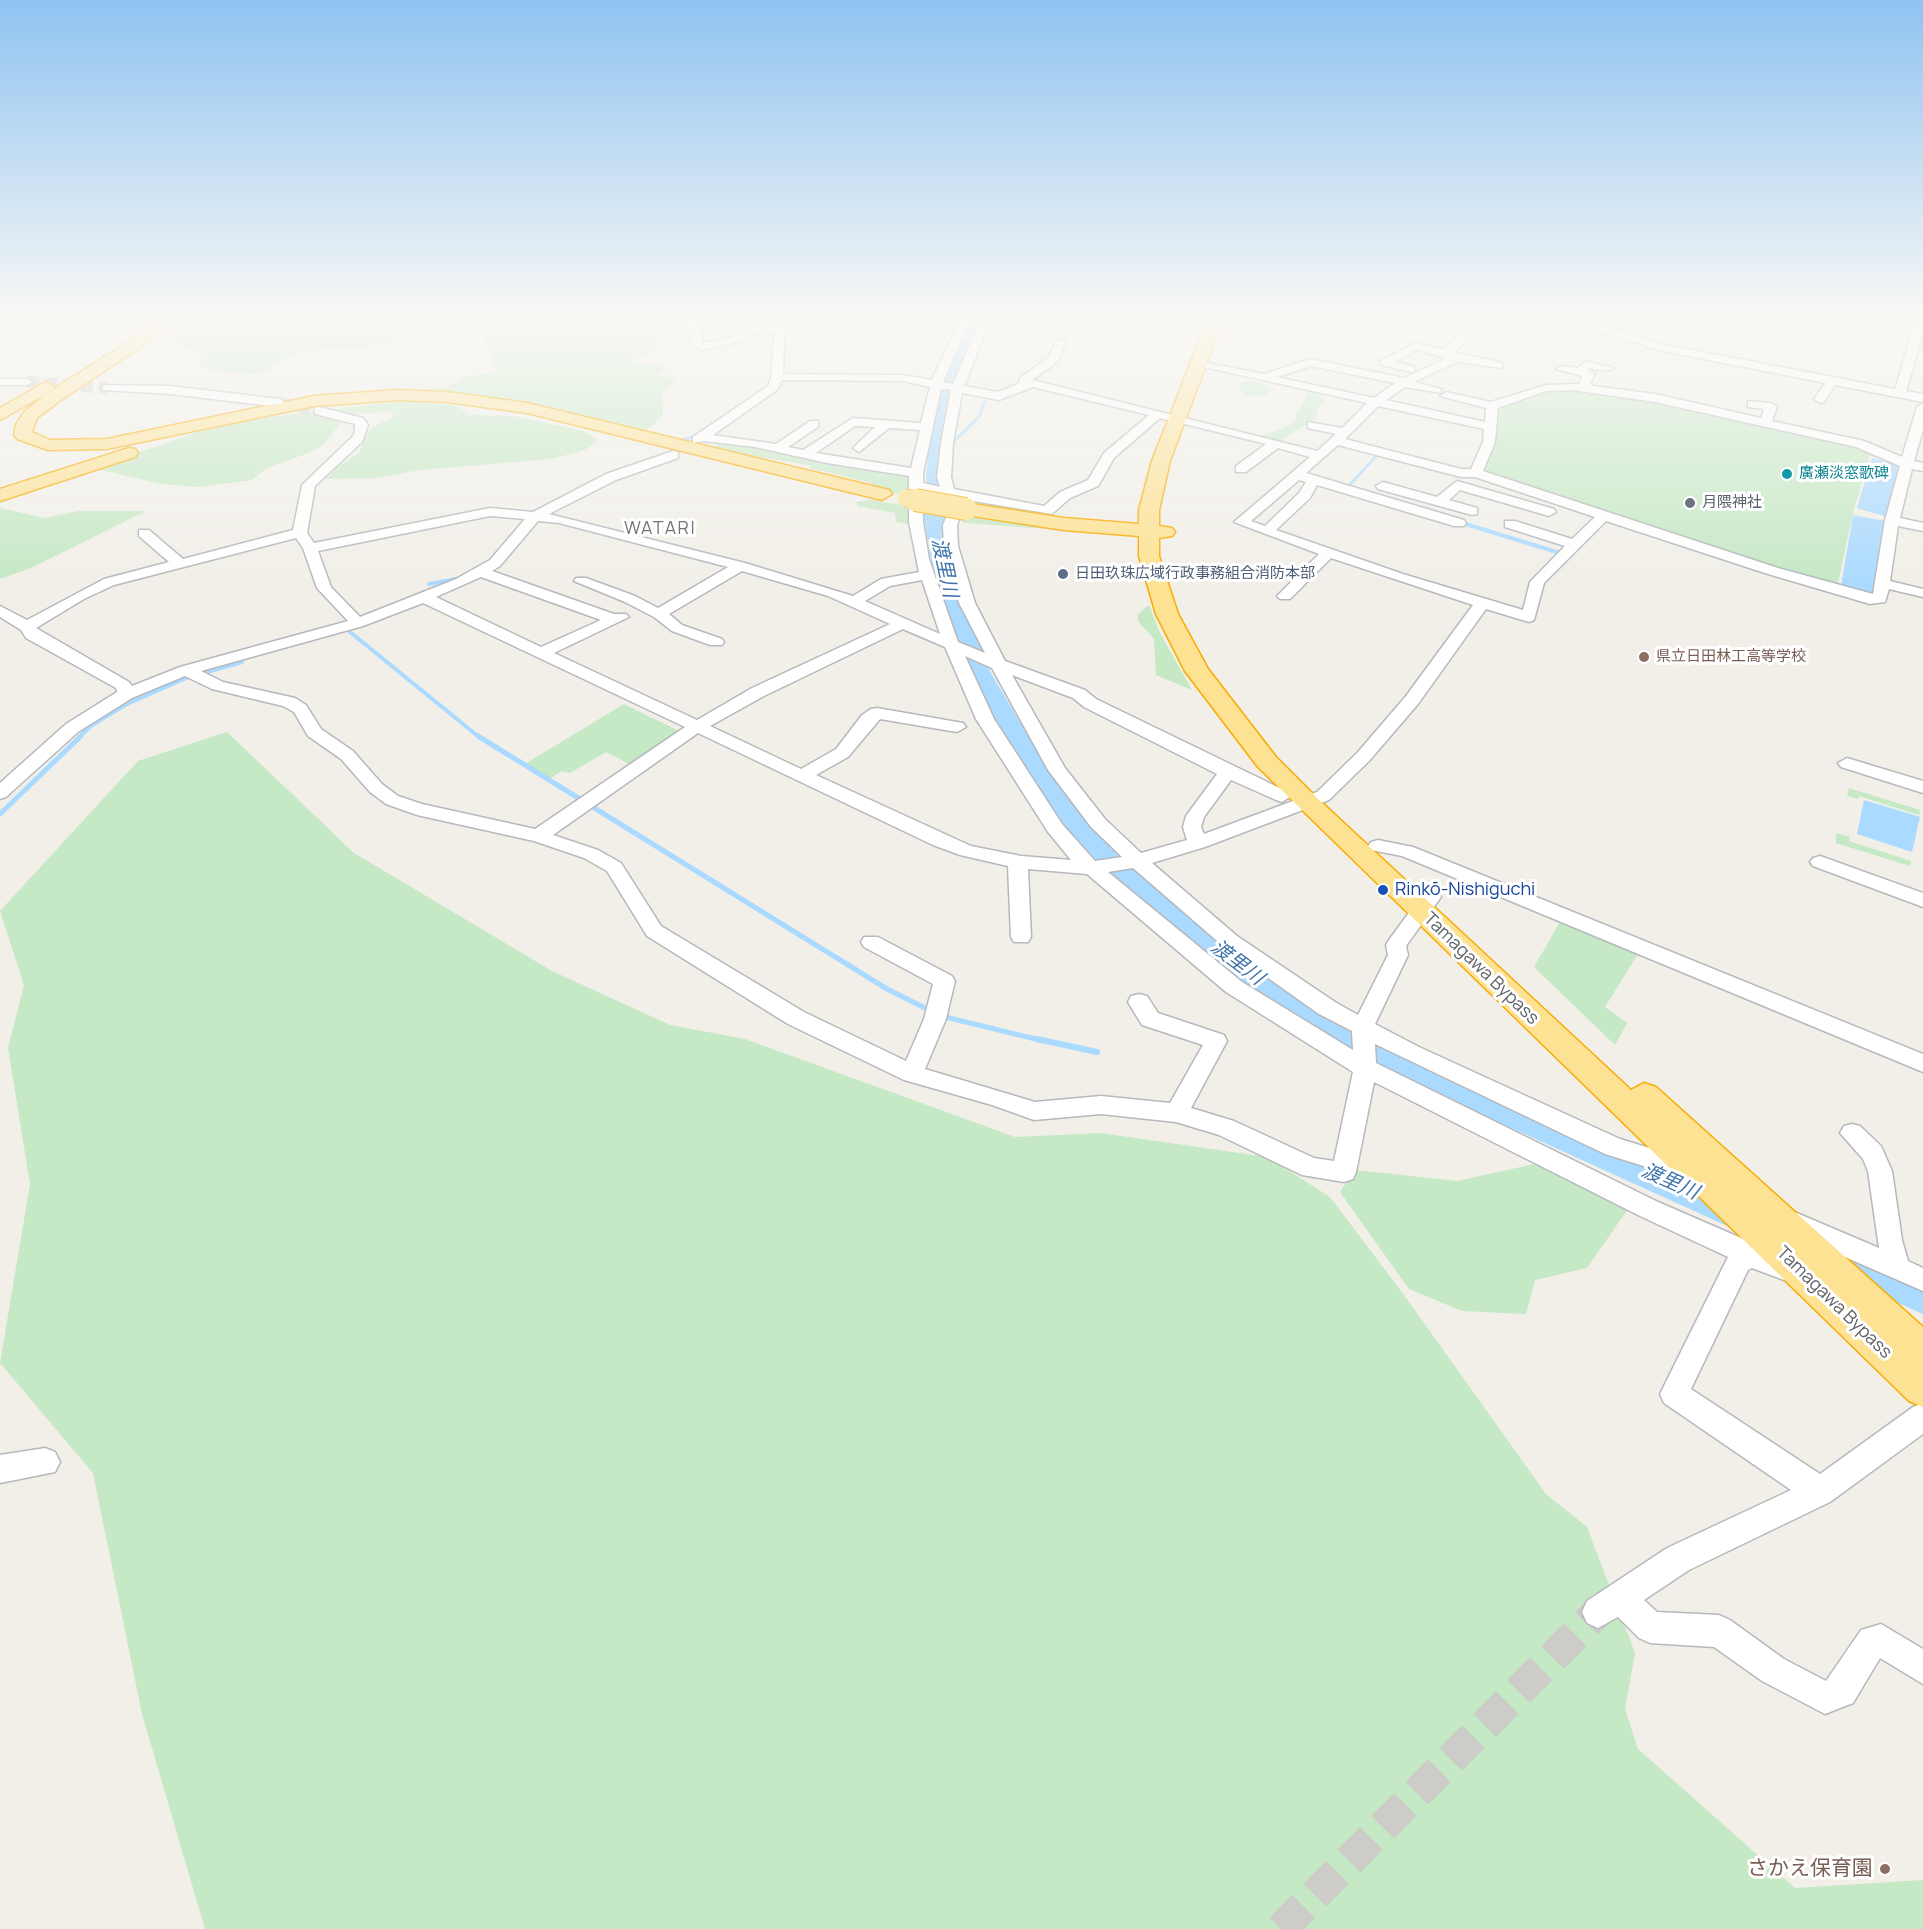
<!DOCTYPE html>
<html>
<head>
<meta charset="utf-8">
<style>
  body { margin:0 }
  canvas { display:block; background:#f1efe8 }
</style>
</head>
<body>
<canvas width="1923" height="1929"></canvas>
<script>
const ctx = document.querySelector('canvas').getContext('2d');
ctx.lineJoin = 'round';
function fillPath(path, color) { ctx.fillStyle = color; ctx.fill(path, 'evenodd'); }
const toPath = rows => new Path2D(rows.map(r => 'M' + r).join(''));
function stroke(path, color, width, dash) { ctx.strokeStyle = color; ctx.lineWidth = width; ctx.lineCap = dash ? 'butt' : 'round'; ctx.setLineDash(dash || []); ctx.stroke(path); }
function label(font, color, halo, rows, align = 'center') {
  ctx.font = font + ' Manrope,"Noto Sans JP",sans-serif'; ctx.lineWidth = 6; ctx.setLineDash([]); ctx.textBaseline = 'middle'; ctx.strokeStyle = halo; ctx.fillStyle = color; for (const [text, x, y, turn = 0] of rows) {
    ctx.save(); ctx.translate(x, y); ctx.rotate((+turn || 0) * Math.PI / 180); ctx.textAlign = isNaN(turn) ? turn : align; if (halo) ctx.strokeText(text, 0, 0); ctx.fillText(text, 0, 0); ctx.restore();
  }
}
fillPath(toPath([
  [189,316,283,316,266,328,299,334,356,332,387,316,433,316,411,338,375,346,299,351,261,374,230,373,197,366,207,357,175,344,172,326],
  [477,316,526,316,528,331,541,334,564,333,578,328,578,316,666,316,653,352,634,358,633,363,670,368,660,372,658,376,678,379,662,393,663,416,647,430,503,398,415,391,447,387,464,377,496,372],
  [1249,380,1266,385,1271,391,1263,397,1243,395,1239,384],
  [1562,389,1616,393,1859,445,1898,462,1870,455,1853,513,1838,583,1743,558,1481,471,1493,443,1501,407,1544,391],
  [1307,393,1320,395,1320,398,1326,400,1315,411,1319,413,1312,421,1279,441,1261,436,1290,425,1298,418,1294,416,1300,409],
  [403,401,458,406,469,415,514,416,584,431,598,440,585,450,551,459,420,470,377,478,327,479,335,469,360,452,365,436,373,427,395,416,390,412,354,414,341,422,325,443,311,452,267,468,252,480,200,487,161,484,93,468,198,432,254,419],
  [718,444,751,446,814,461,814,464,815,462,911,476,910,496,892,493,868,482,809,468,812,466,714,449],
  [871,500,909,506,908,524,896,522,895,513,858,506,856,502],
  [0,508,44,518,78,511,146,511,33,567,0,579],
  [960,516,1101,533,964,523],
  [1149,605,1160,633,1192,690,1156,675,1154,639,1138,621,1138,614],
  [624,704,683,733,633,766,606,752,570,773,562,771,549,779,525,764],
  [227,732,354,853,552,971,670,1025,745,1039,1015,1137,1101,1133,1267,1157,1330,1197,1404,1295,1546,1494,1587,1527,1635,1653,1625,1709,1638,1749,1795,1888,1923,1880,1923,1929,205,1929,142,1714,93,1473,0,1363,30,1184,8,1048,24,985,0,911,138,761],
  [1849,788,1920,810,1919,815,1859,796,1858,799,1847,796],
  [1836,833,1850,837,1849,841,1911,861,1910,866,1836,843],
  [1563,917,1641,949,1605,1007,1627,1023,1615,1045,1534,967],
  [1539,1163,1628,1209,1587,1268,1535,1280,1526,1314,1462,1311,1409,1289,1340,1192,1355,1170,1457,1181]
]), '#c5e8c5');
fillPath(toPath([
  [1872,458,1900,464,1887,517,1857,508],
  [1853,515,1886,521,1874,594,1841,586],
  [1864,800,1920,817,1912,852,1857,834],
  [1853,1260,1923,1290,1923,1312,1894,1298]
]), '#aadaff');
stroke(toPath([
  [1828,316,1915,332],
  [775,331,788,322,812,316],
  [1062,346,1074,316],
  [1031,382,1051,366],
  [682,441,699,434],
  [954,441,979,417,985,401],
  [577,489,595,480],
  [1346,489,1377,455],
  [555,501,563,497]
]), '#aadaff', 3);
stroke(toPath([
  [1459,522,1560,553],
  [518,528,533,512,558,500],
  [429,584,462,578],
  [350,632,479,737],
  [79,737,92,725,125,705,186,678,242,662]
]), '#aadaff', 4);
stroke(toPath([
  [478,736,887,989,933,1012],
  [0,814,81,736],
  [941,1016,1044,1041]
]), '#aadaff', 5);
stroke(toPath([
  [1037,1039,1097,1052]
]), '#aadaff', 6);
fillPath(toPath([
  [970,316,986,316,957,388,947,446,943,513,959,596,992,675,1040,756,1093,824,1147,877,1261,967,1360,1028,1751,1203,1757,1214,1751,1225,1738,1230,1725,1225,1375,1066,1336,1046,1239,983,1127,891,1073,836,1015,759,968,675,937,596,923,513,929,446,939,388,970,316],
  [1817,1232,1923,1277,1923,1314,1803,1261,1798,1249,1803,1237,1817,1232]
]), '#aadaff');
stroke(toPath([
  [27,382,107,388],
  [280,403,319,411]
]), '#ccccc8', 12, [12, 6]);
stroke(toPath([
  [1281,1929,1598,1612]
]), '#ccccc8', 32, [32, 16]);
const minor = toPath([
  [25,316,43,316,0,330,0,324,25,316],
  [549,316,559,316,561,326,553,326,549,316],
  [685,316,695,316,704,343,727,338,759,325,777,328,794,319,823,316,802,323,784,333,783,374,903,375,932,380,962,316,972,316,943,382,953,384,982,316,992,316,964,386,998,392,1018,384,1020,378,1049,357,1056,342,1061,339,1066,342,1058,361,1032,380,1317,451,1336,434,1308,428,1308,422,1342,428,1367,403,1195,365,1195,361,1264,374,1310,359,1404,378,1447,358,1417,350,1395,362,1415,367,1415,371,1411,372,1381,365,1381,361,1416,343,1444,350,1474,316,1485,316,1455,353,1492,360,1503,364,1503,368,1457,362,1414,382,1441,389,1441,393,1405,387,1386,400,1485,422,1486,408,1440,396,1446,392,1491,402,1546,385,1579,384,1582,376,1556,369,1562,366,1578,368,1586,361,1614,368,1608,371,1589,368,1588,370,1595,374,1590,383,1593,386,1655,394,1761,418,1764,409,1748,407,1748,401,1771,403,1777,407,1772,421,1864,441,1902,457,1917,407,1923,403,1923,429,1914,461,1923,463,1923,471,1912,469,1900,518,1923,523,1923,531,1898,526,1890,581,1923,589,1923,597,1889,589,1885,602,1870,604,1768,574,1606,521,1544,583,1534,620,1529,622,1486,609,1418,704,1370,760,1329,800,1205,847,1152,863,1237,936,1335,1002,1358,1015,1388,955,1386,945,1389,940,1424,892,1438,892,1441,897,1406,946,1408,955,1375,1024,1419,1047,1620,1139,1666,1153,1691,1153,1700,1156,1703,1163,1700,1170,1691,1173,1666,1173,1605,1154,1375,1044,1376,1063,1658,1202,1801,1264,1805,1272,1801,1280,1792,1283,1752,1268,1748,1270,1691,1389,1820,1474,1913,1407,1923,1403,1923,1434,1830,1502,1689,1570,1644,1600,1657,1612,1719,1615,1730,1620,1784,1659,1826,1681,1861,1630,1881,1624,1923,1649,1923,1684,1880,1658,1853,1703,1825,1714,1762,1681,1714,1647,1650,1643,1639,1638,1618,1617,1598,1628,1587,1623,1582,1612,1587,1601,1667,1548,1791,1490,1664,1403,1660,1394,1728,1257,1640,1216,1374,1082,1356,1172,1353,1179,1344,1182,1302,1175,1219,1135,1176,1122,1101,1114,1034,1120,992,1105,904,1080,788,1024,647,936,607,871,584,858,534,841,417,815,386,804,370,792,341,759,308,736,294,712,283,706,212,689,185,676,132,698,78,732,6,797,0,799,0,783,66,724,117,692,116,688,26,638,21,630,0,617,0,606,27,620,104,579,169,562,139,536,139,530,149,530,183,559,293,530,302,485,352,437,355,432,355,424,315,414,315,408,319,407,363,418,368,425,362,442,315,486,307,533,314,543,490,508,533,512,606,474,673,451,678,452,678,458,616,480,549,514,745,563,853,596,881,579,919,572,909,522,909,476,827,463,755,447,704,441,693,443,693,437,768,386,771,377,774,334,760,331,734,343,702,350,692,344,685,316],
  [1311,366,1395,383,1374,398,1277,377,1311,366],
  [782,380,903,381,930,387,921,423,853,418,803,450,788,447,818,427,818,421,810,421,776,444,713,435,777,390,782,380],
  [1033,387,1149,415,1104,453,1088,480,1060,492,1044,506,954,489,951,477,953,443,962,393,999,400,1033,387],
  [941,389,951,390,941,443,937,477,940,487,923,483,923,473,941,389],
  [1572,390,1655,402,1856,447,1900,466,1885,520,1873,594,1778,568,1483,471,1495,442,1498,408,1546,391,1572,390],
  [1378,406,1484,429,1483,442,1471,469,1461,469,1345,439,1378,406],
  [1160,418,1266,444,1236,466,1236,472,1246,472,1278,448,1310,457,1234,522,1319,554,1277,596,1280,599,1290,599,1331,558,1473,605,1406,696,1358,752,1317,792,1204,834,1201,827,1204,817,1231,780,1276,800,1282,802,1291,796,1288,792,1096,699,1085,690,1005,661,975,603,958,546,957,525,967,500,1052,514,1070,498,1098,486,1114,458,1160,418],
  [855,426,875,427,853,448,859,452,889,428,920,430,911,468,816,453,855,426],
  [1338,445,1461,477,1475,477,1595,517,1572,539,1515,521,1505,521,1505,527,1565,546,1530,582,1523,610,1403,574,1276,530,1310,498,1317,485,1454,526,1464,526,1466,523,1464,520,1306,473,1338,445],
  [1299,480,1306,482,1299,493,1265,526,1251,521,1299,480],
  [923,491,955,497,943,525,944,546,959,603,985,653,958,642,929,559,923,522,923,491],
  [490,516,525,519,490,560,456,579,360,617,331,587,318,551,490,516],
  [538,521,559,523,728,567,658,608,635,596,586,578,576,578,574,581,625,602,654,617,672,631,710,645,722,645,724,642,722,639,682,625,669,614,742,571,828,596,890,624,752,688,697,720,554,653,629,617,626,614,614,614,492,571,500,566,538,521],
  [296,538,303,548,317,588,348,621,180,667,132,686,129,682,36,628,84,599,114,585,296,538],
  [481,577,601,620,541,647,436,597,481,577],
  [922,580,940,634,865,601,890,586,922,580],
  [423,603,685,727,535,829,422,804,398,796,382,784,353,751,321,729,306,705,295,698,223,682,201,671,363,626,423,603],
  [903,629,945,647,976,719,1048,832,1071,860,1021,856,971,846,816,775,848,757,880,719,957,732,966,727,963,723,877,708,871,709,862,715,836,749,801,769,710,726,764,696,903,629],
  [965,656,992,668,1048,770,1091,827,1122,857,1095,861,1062,824,994,719,965,656],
  [1012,675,1073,698,1084,707,1217,774,1186,816,1183,827,1187,840,1141,853,1105,819,1065,768,1012,675],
  [698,733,933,845,960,855,1008,866,1011,937,1014,942,1028,942,1031,937,1028,869,1087,874,1226,992,1353,1072,1334,1161,1314,1158,1234,1121,1191,1108,1227,1041,1224,1035,1158,1013,1147,996,1139,994,1131,996,1128,1002,1142,1025,1203,1045,1170,1103,1101,1096,1035,1102,925,1069,946,1019,955,981,952,976,878,937,864,937,861,942,864,947,933,984,924,1019,906,1061,804,1012,661,926,621,863,598,850,553,835,698,733],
  [1133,868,1223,946,1319,1014,1352,1031,1353,1050,1242,982,1108,872,1133,868],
  [1553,316,1573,316,1600,323,1661,344,1895,389,1914,327,1872,317,1891,316,1916,321,1918,316,1923,316,1923,334,1906,391,1923,394,1923,402,1835,385,1824,402,1820,403,1814,399,1825,383,1658,350,1553,316],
  [1518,319,1550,325,1555,328,1550,331,1514,324,1513,322,1518,319],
  [0,379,27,379,33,382,27,385,0,385,0,379],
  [107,385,170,386,280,399,286,403,280,407,170,394,103,390,103,386,107,385],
  [1457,481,1554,509,1556,512,1549,516,1460,490,1449,500,1477,508,1477,514,1472,515,1378,489,1376,486,1383,482,1437,497,1457,481],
  [1847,758,1923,781,1923,793,1841,767,1838,763,1847,758],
  [1378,840,1413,847,1923,1054,1923,1072,1402,856,1371,850,1368,846,1371,842,1378,840],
  [1820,856,1923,893,1923,907,1813,866,1810,862,1813,858,1820,856],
  [1852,1124,1860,1126,1881,1146,1892,1171,1902,1240,1908,1261,1923,1268,1923,1291,1783,1230,1779,1222,1783,1214,1792,1211,1879,1248,1868,1171,1863,1159,1840,1133,1844,1126,1852,1124],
  [45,1448,55,1452,60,1462,55,1472,0,1483,0,1455,45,1448]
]);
const highway = toPath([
  [169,316,187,316,61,400,37,418,32,432,50,440,107,439,314,396,398,390,447,392,527,403,889,490,892,494,882,500,527,413,447,402,398,400,314,406,107,449,48,450,17,439,14,435,16,424,25,411,49,392,169,316],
  [1209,316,1224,316,1170,461,1159,510,1159,526,1172,528,1175,532,1172,536,1159,538,1159,556,1178,614,1208,669,1276,757,1317,798,1631,1090,1644,1083,1656,1087,1923,1327,1923,1407,1909,1401,1258,767,1185,671,1156,614,1139,556,1139,536,1064,530,966,515,956,509,966,503,1064,518,1139,524,1139,510,1152,461,1209,316],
  [46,382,54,387,52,391,0,420,0,408,46,382],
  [129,448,135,449,138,453,135,457,0,501,0,489,129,448]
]);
stroke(minor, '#b5b8bc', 3);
stroke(highway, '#f9ab00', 3);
fillPath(minor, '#fff');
fillPath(highway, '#fde293');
const highwayBridgeFar1 = toPath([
  [906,498,923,501]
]);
const highwayBridge = toPath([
  [915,500,966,509]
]);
stroke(highwayBridgeFar1, '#f9ab00', 19, []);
stroke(highwayBridge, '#f9ab00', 24, []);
stroke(highwayBridgeFar1, '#fde293', 17);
stroke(highwayBridge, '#fde293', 22);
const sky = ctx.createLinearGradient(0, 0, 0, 586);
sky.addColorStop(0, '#8fc3f1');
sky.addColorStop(0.54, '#f9f8f5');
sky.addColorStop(1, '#f9f8f500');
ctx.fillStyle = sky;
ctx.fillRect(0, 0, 1923, 586);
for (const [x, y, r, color] of [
  [1787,474,6,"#0f9aa8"],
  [1690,503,6,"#6b7280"],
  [1063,574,6,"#5c6f8a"],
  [1644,657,6,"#8d6e63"],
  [1383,890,6,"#1a4fb4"],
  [1885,1869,6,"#8d6e63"]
]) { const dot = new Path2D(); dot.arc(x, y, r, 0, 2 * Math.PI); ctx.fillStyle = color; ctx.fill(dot); stroke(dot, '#fff', 2); }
label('15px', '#0d838f', '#fff', [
  ["廣瀬淡窓歌碑",1799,474]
], 'left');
label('15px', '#5b616d', '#fff', [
  ["月隈神社",1702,503]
], 'left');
label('15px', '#4e5e75', '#fff', [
  ["日田玖珠広域行政事務組合消防本部",1075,574]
], 'left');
label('15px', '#785e54', '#fff', [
  ["県立日田林工高等学校",1656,657]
], 'left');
ctx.letterSpacing = '1.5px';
label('18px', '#70757a', '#fff', [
  ["WATARI",660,529]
]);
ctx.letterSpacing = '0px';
label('18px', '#164399', '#fff', [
  ["Rinkō-Nishiguchi",1395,890]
], 'left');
label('18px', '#5f6368', '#fff', [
  ["Tamagawa Bypass",1481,969,44],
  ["Tamagawa Bypass",1834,1303,44]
]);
label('italic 20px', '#4174aa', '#fff', [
  ["渡里川",944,568,78],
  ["渡里川",1237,963,37],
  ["渡里川",1670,1182,24]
]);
label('21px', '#785e54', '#fff', [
  ["さかえ保育園",1873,1869]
], 'right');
</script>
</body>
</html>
